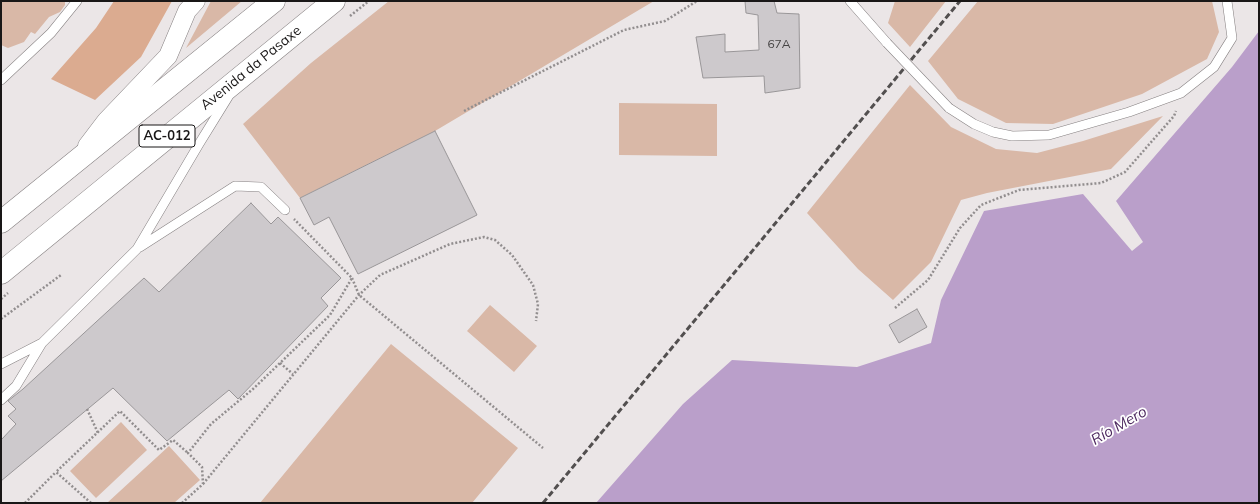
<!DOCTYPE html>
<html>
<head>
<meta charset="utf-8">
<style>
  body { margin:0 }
  #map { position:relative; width:1260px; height:504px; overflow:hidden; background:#ebe6e7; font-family:Mulish,sans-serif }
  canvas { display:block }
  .frame { position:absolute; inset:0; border:2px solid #191717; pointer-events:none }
</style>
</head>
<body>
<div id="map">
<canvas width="1260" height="504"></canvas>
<div class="frame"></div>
</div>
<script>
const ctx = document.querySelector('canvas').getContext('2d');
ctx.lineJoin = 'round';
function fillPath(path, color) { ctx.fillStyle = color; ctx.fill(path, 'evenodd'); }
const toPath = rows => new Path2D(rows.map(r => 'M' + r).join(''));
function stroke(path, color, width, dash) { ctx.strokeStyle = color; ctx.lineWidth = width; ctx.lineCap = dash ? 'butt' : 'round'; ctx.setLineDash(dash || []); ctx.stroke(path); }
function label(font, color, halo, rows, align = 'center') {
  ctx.font = font + ' Mulish,sans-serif'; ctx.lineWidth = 3.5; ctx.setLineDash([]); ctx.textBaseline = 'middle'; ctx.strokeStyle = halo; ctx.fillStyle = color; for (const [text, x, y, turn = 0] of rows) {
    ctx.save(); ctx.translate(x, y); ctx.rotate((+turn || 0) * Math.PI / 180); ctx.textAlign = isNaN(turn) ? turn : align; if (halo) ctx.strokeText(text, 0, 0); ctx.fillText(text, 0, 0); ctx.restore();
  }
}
fillPath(toPath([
  [1,1,65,1,65,5,60,12,49,17,35,34,31,32,24,42,8,48,1,45],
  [211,1,242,1,186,48],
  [389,1,654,1,435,131,300,198,243,124,311,63],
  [895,1,946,1,910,47,888,23],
  [978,1,1212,1,1219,32,1207,59,1142,94,1053,124,1006,123,958,99,928,61],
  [910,85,951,127,996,149,1037,153,1083,141,1163,116,1111,169,987,193,961,200,931,262,893,300,858,269,807,213],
  [619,103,717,104,717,156,619,155],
  [490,305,537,346,514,372,467,331],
  [391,344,518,448,472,503,260,503],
  [121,422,147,450,96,498,70,471],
  [169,446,200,480,174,503,107,503]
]), '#d9b8a7');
fillPath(toPath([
  [114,1,172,1,141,57,95,100,51,79,96,28]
]), '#dbab90');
fillPath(toPath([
  [1259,31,1259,503,596,503,683,404,732,360,857,367,931,343,941,300,984,211,1083,194,1132,251,1143,242,1116,201,1232,67]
]), '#ba9fca');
const building = toPath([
  [745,1,774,1,777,13,799,14,800,88,765,93,764,76,703,78,696,37,725,34,725,52,759,50,758,15,746,13,745,1],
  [435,131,477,215,358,274,329,217,314,225,300,198,435,131],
  [251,203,271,224,278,217,341,278,321,298,328,306,238,399,229,390,167,441,113,388,1,481,1,438,2,439,16,424,8,416,16,409,8,401,23,389,144,278,159,292,251,203],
  [917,309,927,327,899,343,889,325,917,309]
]);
fillPath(building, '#cdc9cc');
stroke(building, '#999698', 1);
const lane = toPath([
  [850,1,887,43],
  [1,80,51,33,77,1],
  [949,108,974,124,993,132,1012,136,1049,135,1129,112,1181,93,1214,67,1232,38,1227,1],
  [140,247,235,186,261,187,285,210],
  [1,364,42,343,137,249,199,144,228,97],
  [1,400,16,386,42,343]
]);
const street = toPath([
  [87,146,106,121,168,56,187,11,196,1]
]);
const primary = toPath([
  [1,222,274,1],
  [1,273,334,1]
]);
stroke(lane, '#868182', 10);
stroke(street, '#868182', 19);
stroke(primary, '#868182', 23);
stroke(toPath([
  [350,16,369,1],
  [464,111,624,30,665,21,697,1],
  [352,278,359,295,543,448],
  [1,299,8,293],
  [895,308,928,280,960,228,981,205,1019,190,1101,183,1125,172,1174,116,1176,111],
  [1,319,61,275],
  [280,363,293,374],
  [87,409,98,433],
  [203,484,359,295,380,275,450,244,484,237,495,240,512,255,533,285,538,304,536,321],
  [25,503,56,472],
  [91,503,56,472,120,411,159,450,173,440,188,453],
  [182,503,203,484,202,467,188,453,211,424,253,389,330,315,352,278,294,219]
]), '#928e8f', 2.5, [2, 2]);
stroke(lane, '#fff', 9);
stroke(street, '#fff', 18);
stroke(primary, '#fff', 22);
stroke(toPath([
  [543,503,960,1]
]), '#524f4f', 3, [6, 3]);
const laneBridge = toPath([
  [887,43,949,108]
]);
stroke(laneBridge, '#868182', 10, []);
stroke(laneBridge, '#fff', 9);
label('12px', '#464444', null, [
  ["67A",779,44]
]);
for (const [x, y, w] of [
  [167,136,56]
]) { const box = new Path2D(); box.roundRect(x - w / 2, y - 11, w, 22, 3); ctx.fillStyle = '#fff'; ctx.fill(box); stroke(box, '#191717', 1); }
label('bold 13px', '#191717', null, [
  ["AC-012",167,136]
]);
label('14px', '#191717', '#fff', [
  ["Avenida da Pasaxe",251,68,-39]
]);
label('italic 15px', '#4e2a60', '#fff', [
  ["Río Mero",1119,426,-30]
]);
</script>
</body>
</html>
